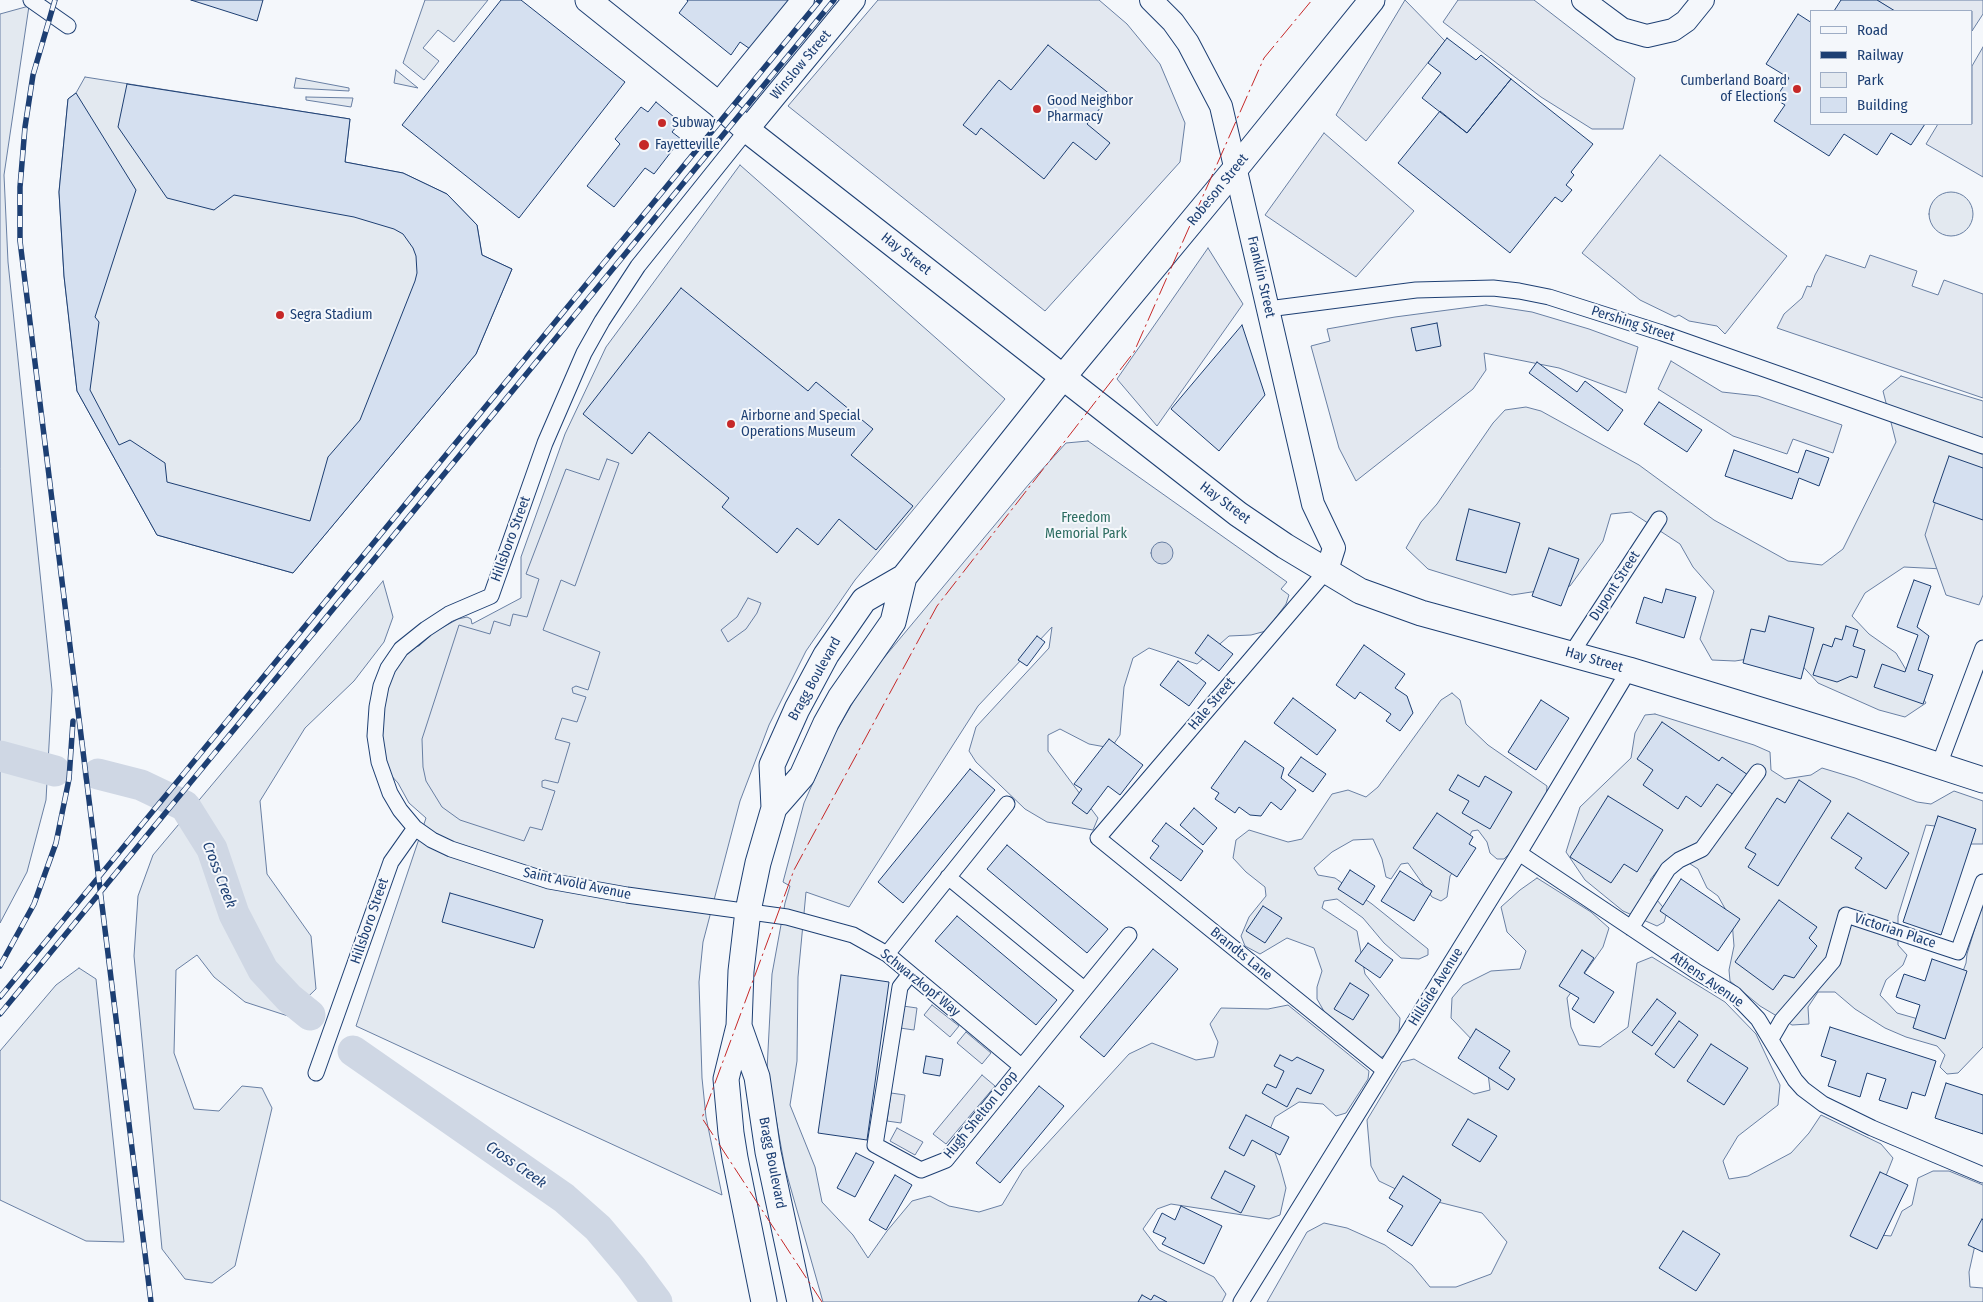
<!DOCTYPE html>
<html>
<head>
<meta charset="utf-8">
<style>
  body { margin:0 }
  #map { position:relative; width:1983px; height:1302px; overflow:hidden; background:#f4f7fb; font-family:"Fira Sans Condensed",sans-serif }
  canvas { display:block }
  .legend { position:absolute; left:1810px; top:10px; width:162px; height:115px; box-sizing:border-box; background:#f4f7fb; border:1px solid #9eadc5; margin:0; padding:6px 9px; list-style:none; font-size:15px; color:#1d3f73 }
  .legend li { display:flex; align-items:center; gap:10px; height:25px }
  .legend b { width:25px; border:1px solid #9eadc5 }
</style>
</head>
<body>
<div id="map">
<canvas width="1983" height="1302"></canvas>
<ul class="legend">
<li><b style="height:6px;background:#f4f7fb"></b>Road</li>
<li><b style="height:6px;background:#1d3f73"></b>Railway</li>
<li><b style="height:14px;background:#e3e9f0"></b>Park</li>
<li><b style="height:14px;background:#d5e0f0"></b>Building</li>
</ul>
</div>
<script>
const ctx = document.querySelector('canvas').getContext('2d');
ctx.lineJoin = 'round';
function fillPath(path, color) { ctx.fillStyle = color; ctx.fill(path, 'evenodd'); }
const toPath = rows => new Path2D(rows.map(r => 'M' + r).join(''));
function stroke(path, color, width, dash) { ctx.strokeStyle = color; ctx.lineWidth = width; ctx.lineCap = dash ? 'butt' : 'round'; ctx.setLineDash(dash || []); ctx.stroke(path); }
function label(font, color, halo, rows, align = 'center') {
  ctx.font = font + ' "Fira Sans Condensed",sans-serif'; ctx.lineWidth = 4; ctx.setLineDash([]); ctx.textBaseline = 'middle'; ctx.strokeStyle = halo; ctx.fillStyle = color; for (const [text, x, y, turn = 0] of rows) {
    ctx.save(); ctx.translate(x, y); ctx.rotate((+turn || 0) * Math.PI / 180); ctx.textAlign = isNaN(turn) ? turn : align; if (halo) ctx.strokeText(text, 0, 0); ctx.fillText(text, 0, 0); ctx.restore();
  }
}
const green = toPath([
  [425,0,488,0,454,42,438,30,423,48,439,61,424,80,403,63,425,0],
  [29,6,4,175,8,262,52,690,46,800,27,872,0,923,0,14,29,6],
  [396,70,418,88,394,83,396,70],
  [85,77,350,119,345,162,403,173,447,194,477,225,482,255,512,269,476,354,293,573,157,535,77,391,64,276,59,192,68,99,76,93,85,77],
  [296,78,349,88,349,91,294,88,296,78],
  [306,97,353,98,351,107,306,100,306,97],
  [740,165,1005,399,855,580,806,651,769,725,740,801,703,942,699,982,702,1078,706,1117,722,1195,356,1026,426,818,409,803,398,783,379,762,377,707,401,649,419,646,434,632,458,619,467,617,471,619,472,624,521,598,521,557,565,434,606,347,740,165],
  '1929 214a22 22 0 1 1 44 0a22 22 0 1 1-44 0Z',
  [1901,376,1983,401,1983,500,1943,569,1904,567,1865,593,1852,616,1869,634,1896,653,1926,703,1905,717,1879,710,1818,683,1797,660,1768,656,1735,661,1712,660,1700,639,1714,591,1693,567,1680,544,1631,512,1611,514,1603,541,1570,586,1512,595,1428,569,1406,548,1421,522,1437,504,1493,423,1505,410,1526,407,1541,411,1639,465,1714,520,1788,561,1822,565,1843,549,1896,442,1883,391,1901,376],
  [1088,441,1287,582,1281,589,1289,595,1286,604,1266,631,1251,635,1229,636,1197,664,1149,648,1133,658,1124,687,1120,735,1111,748,1089,744,1060,729,1048,735,1048,751,1098,818,1093,830,1047,822,1025,809,976,762,969,751,976,727,1049,648,1052,627,978,706,849,907,806,892,798,977,797,1061,790,1105,815,1167,822,1202,853,1235,868,1258,887,1231,912,1201,930,1196,949,1206,979,1212,1002,1205,1023,1170,1129,1054,1152,1043,1196,1060,1214,1057,1218,1042,1210,1024,1221,1008,1268,1009,1288,1005,1369,1071,1368,1079,1346,1113,1336,1116,1323,1104,1299,1102,1275,1117,1268,1134,1280,1166,1286,1188,1280,1215,1269,1219,1171,1204,1157,1209,1143,1229,1159,1250,1214,1277,1226,1294,1222,1302,823,1302,785,1168,767,1070,772,974,785,903,790,886,783,882,804,803,834,735,867,678,1029,484,1066,443,1088,441],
  [383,581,393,617,384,642,354,681,305,728,260,801,267,874,311,936,316,989,288,1016,245,1002,214,977,197,955,176,970,174,1053,194,1109,219,1111,242,1086,262,1088,272,1108,235,1266,212,1283,185,1279,162,1249,134,956,138,896,153,855,383,581],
  [1452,693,1460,700,1466,724,1488,745,1547,786,1546,799,1512,851,1504,859,1497,859,1490,853,1487,842,1478,830,1472,831,1466,842,1463,858,1450,876,1447,897,1441,901,1432,897,1408,863,1401,864,1391,879,1386,877,1382,859,1373,839,1353,840,1332,852,1314,868,1318,875,1335,878,1372,904,1428,949,1428,955,1419,959,1401,958,1384,943,1363,918,1337,899,1324,901,1322,908,1357,931,1365,974,1400,1018,1399,1032,1387,1054,1380,1058,1325,1013,1317,999,1317,987,1322,971,1314,948,1287,938,1260,954,1245,946,1241,936,1249,917,1266,896,1265,887,1246,872,1233,858,1236,840,1249,830,1288,842,1302,839,1332,794,1348,790,1366,797,1378,787,1441,700,1452,693],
  [1655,714,1754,745,1770,752,1771,770,1785,779,1811,775,1822,768,1855,778,1917,802,1931,804,1954,791,1983,801,1983,844,1965,844,1935,826,1926,825,1898,916,1898,945,1907,955,1903,965,1886,980,1880,995,1897,1013,1943,1026,1966,963,1967,954,1983,902,1983,1047,1958,1073,1947,1074,1940,1067,1945,1055,1937,1046,1906,1037,1885,1028,1855,1009,1835,992,1818,992,1808,1007,1809,1024,1792,1025,1760,1006,1730,981,1729,970,1734,946,1732,921,1718,896,1707,888,1698,869,1678,856,1664,862,1650,880,1657,900,1667,912,1664,922,1657,926,1623,911,1585,880,1566,852,1580,807,1631,758,1635,733,1645,715,1655,714],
  [1537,878,1591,912,1609,928,1603,947,1567,998,1571,1027,1579,1045,1600,1047,1628,1027,1637,963,1652,957,1725,1002,1756,1034,1780,1085,1778,1105,1738,1136,1723,1161,1729,1179,1748,1176,1791,1153,1809,1133,1821,1115,1881,1144,1893,1158,1866,1226,1870,1234,1891,1236,1902,1211,1912,1205,1918,1178,1933,1171,1949,1171,1983,1185,1983,1230,1975,1245,1969,1272,1970,1287,1983,1288,1983,1302,1267,1302,1307,1232,1324,1223,1347,1228,1385,1245,1412,1265,1430,1287,1456,1287,1491,1274,1507,1242,1482,1213,1406,1194,1379,1181,1371,1166,1367,1120,1402,1062,1414,1059,1474,1094,1490,1090,1487,1065,1478,1046,1451,1018,1452,998,1463,985,1491,971,1520,969,1526,951,1507,932,1501,907,1520,890,1537,878],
  [79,968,96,979,124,1242,86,1241,0,1200,0,1051,56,985,79,968]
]);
fillPath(green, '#e3e9f0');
stroke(green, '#687fa3', 1);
const parking = toPath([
  [878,0,1099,0,1127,24,1160,64,1185,123,1180,162,1045,311,788,106,878,0],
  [1405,0,1445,41,1366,141,1336,115,1405,0],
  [1458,0,1534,0,1635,78,1623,129,1592,129,1541,97,1443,22,1458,0],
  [1877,0,1983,0,1983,14,1972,31,1972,11,1894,11,1877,0],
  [1983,47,1983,177,1926,144,1938,124,1972,124,1972,66,1983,47],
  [1324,133,1414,211,1356,277,1265,215,1324,133],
  [1660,155,1787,256,1725,334,1717,326,1689,321,1679,315,1675,317,1640,300,1582,253,1660,155],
  [1208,248,1243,304,1157,426,1117,379,1208,248],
  [1826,255,1865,268,1870,255,1917,271,1912,286,1938,295,1944,280,1983,294,1983,398,1777,328,1784,314,1802,298,1807,286,1811,287,1815,275,1826,255],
  [1486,305,1532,312,1589,329,1638,347,1626,393,1559,368,1484,353,1486,370,1473,389,1356,481,1339,448,1311,346,1330,341,1327,329,1395,317,1486,305],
  [1671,361,1722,392,1758,396,1842,425,1833,453,1793,439,1787,454,1733,436,1658,389,1671,361],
  [607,459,619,463,575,586,561,580,543,630,600,652,588,690,576,686,572,688,573,693,586,697,577,722,562,718,555,739,570,743,558,783,545,780,542,781,542,787,555,791,542,830,530,827,524,841,460,820,442,807,426,781,423,767,422,739,459,625,490,634,494,621,510,626,513,614,527,617,539,579,526,574,566,469,599,480,607,459],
  [1945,472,1983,489,1983,595,1979,605,1946,595,1925,535,1945,472],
  [748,598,761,603,757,613,746,629,728,642,721,630,737,617,748,598],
  [932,1005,959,1026,950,1037,924,1015,932,1005],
  [903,1006,917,1008,914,1030,900,1028,903,1006],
  [966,1032,991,1053,982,1064,957,1043,966,1032],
  [982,1075,995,1086,946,1144,933,1134,982,1075],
  [891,1093,905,1095,901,1123,887,1121,891,1093],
  [897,1128,923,1142,915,1155,890,1141,897,1128]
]);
fillPath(parking, '#e3e8f0');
stroke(parking, '#687fa3', 1);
const water = toPath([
  '1151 553a11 11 0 1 1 22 0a11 11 0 1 1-22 0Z'
]);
fillPath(water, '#cfd7e4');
stroke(water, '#687fa3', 1);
stroke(toPath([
  [0,756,55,771],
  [98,774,141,785,185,806,212,849,234,914,263,970,289,998,310,1015],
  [353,1051,564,1198,598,1228,631,1267,657,1302]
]), '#cfd7e4', 31);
const building = toPath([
  [191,0,263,0,257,21,191,0],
  [501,0,521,0,625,82,519,218,402,125,501,0],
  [687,0,794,0,753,51,740,42,731,55,679,13,688,1,687,0],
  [1841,0,1877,0,1895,11,1834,11,1841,0],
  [1798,14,1812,23,1812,124,1925,124,1911,145,1891,133,1877,155,1844,134,1829,156,1774,121,1785,105,1775,99,1789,78,1766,64,1798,14],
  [1447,38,1476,60,1481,55,1511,79,1467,133,1422,98,1441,73,1428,63,1447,38],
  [1048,45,1111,95,1087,124,1110,143,1096,160,1073,142,1044,179,981,128,976,135,963,125,999,80,1011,90,1048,45],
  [1511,79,1593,144,1571,172,1574,175,1566,185,1572,190,1562,202,1555,197,1510,253,1398,163,1440,111,1467,133,1511,79],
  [127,84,350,119,345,162,403,173,447,194,477,225,482,255,512,269,476,354,293,573,157,535,77,391,64,276,59,192,68,99,76,93,136,190,95,317,99,322,90,390,119,445,130,440,165,463,167,482,310,521,328,457,360,420,415,281,417,273,416,256,413,248,403,234,394,229,354,217,234,195,214,210,167,198,118,127,127,84],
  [656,102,680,122,672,132,681,139,654,174,645,168,614,207,587,186,620,144,615,139,641,107,648,112,656,102],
  [681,288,808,391,816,382,873,429,851,455,913,506,876,550,839,519,818,545,797,528,777,553,722,507,729,498,649,432,632,454,583,414,681,288],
  [1437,323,1441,346,1416,351,1411,328,1437,323],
  [1242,325,1265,395,1219,451,1171,409,1242,325],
  [1537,362,1577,392,1585,381,1623,410,1608,431,1529,373,1537,362],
  [1659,402,1702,430,1687,452,1644,424,1659,402],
  [1734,450,1798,473,1806,450,1829,458,1819,486,1799,478,1792,499,1725,476,1734,450],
  [1949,456,1983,468,1983,520,1933,502,1949,456],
  [1469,509,1520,523,1506,573,1456,560,1469,509],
  [1549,548,1579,559,1561,606,1532,596,1549,548],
  [1914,580,1931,586,1917,627,1929,636,1918,670,1933,675,1923,704,1874,687,1882,664,1905,672,1918,635,1897,627,1914,580],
  [1666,589,1696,597,1684,638,1636,623,1644,597,1662,603,1666,589],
  [1769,616,1814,628,1801,679,1743,663,1751,629,1765,632,1769,616],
  [1846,626,1858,630,1853,646,1865,650,1857,678,1851,676,1837,682,1813,675,1823,644,1832,647,1835,638,1842,640,1846,626],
  [1208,635,1233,654,1219,671,1195,653,1208,635],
  [1037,636,1045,642,1027,666,1018,660,1037,636],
  [1364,645,1405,674,1395,688,1407,696,1413,713,1400,731,1386,721,1391,714,1360,692,1355,699,1336,685,1364,645],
  [1178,661,1206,683,1189,706,1160,685,1178,661],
  [1293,698,1336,730,1317,755,1274,723,1293,698],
  [1541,700,1569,718,1536,770,1508,752,1541,700],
  [1662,722,1719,761,1722,757,1748,775,1734,795,1717,784,1701,807,1686,796,1678,809,1643,785,1653,770,1637,759,1662,722],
  [1109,739,1143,765,1120,795,1108,786,1087,814,1072,803,1082,789,1074,784,1109,739],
  [1245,741,1284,768,1281,778,1296,790,1281,810,1271,802,1261,816,1250,815,1239,807,1235,813,1215,799,1219,793,1211,788,1245,741],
  [1301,757,1326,774,1313,792,1288,775,1301,757],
  [970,769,995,790,903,903,878,882,970,769],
  [1458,775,1479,787,1485,776,1512,792,1490,829,1462,813,1469,801,1449,790,1458,775],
  [1799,780,1831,801,1778,886,1748,867,1756,854,1745,848,1777,798,1785,803,1799,780],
  [1608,796,1663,830,1637,872,1624,864,1611,883,1570,857,1608,796],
  [1194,808,1217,828,1203,845,1180,825,1194,808],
  [1437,813,1473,837,1469,844,1476,848,1457,877,1413,848,1437,813],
  [1848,813,1909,853,1886,889,1855,868,1862,858,1831,838,1848,813],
  [1938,816,1976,829,1941,935,1903,922,1938,816],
  [1166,823,1203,851,1181,881,1150,858,1159,846,1152,841,1166,823],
  [1007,845,1108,929,1087,953,987,869,1007,845],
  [1350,870,1375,886,1363,905,1338,889,1350,870],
  [1400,871,1432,891,1414,921,1381,901,1400,871],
  [1681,879,1740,919,1718,951,1660,911,1681,879],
  [450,893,543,920,534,948,442,922,450,893],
  [1779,900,1817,927,1809,938,1817,946,1794,978,1784,975,1773,990,1735,962,1779,900],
  [1263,906,1282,918,1265,943,1246,931,1263,906],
  [957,916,1057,1000,1036,1025,935,941,957,916],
  [1368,943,1393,960,1380,978,1355,961,1368,943],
  [1153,949,1178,969,1104,1057,1080,1037,1153,949],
  [1582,950,1594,958,1584,973,1614,992,1594,1023,1572,1009,1579,998,1559,986,1582,950],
  [1932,959,1967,971,1945,1039,1913,1028,1920,1005,1896,997,1904,974,1925,981,1932,959],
  [841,975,889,982,867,1140,818,1133,841,975],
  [1350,983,1369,995,1353,1020,1334,1009,1350,983],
  [1657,999,1676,1013,1652,1046,1632,1032,1657,999],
  [1679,1021,1698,1035,1674,1068,1655,1054,1679,1021],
  [1830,1027,1936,1061,1925,1096,1912,1092,1907,1109,1879,1100,1886,1079,1867,1073,1860,1097,1828,1086,1836,1061,1821,1056,1830,1027],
  [1476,1029,1510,1051,1499,1068,1515,1079,1508,1090,1458,1058,1476,1029],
  [1711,1044,1748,1068,1724,1105,1687,1081,1711,1044],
  [1280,1055,1292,1061,1297,1057,1324,1070,1311,1094,1297,1088,1287,1107,1262,1093,1267,1084,1276,1088,1284,1071,1274,1066,1280,1055],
  [926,1056,943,1059,940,1076,923,1073,926,1056],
  [1946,1083,1983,1095,1983,1134,1935,1118,1946,1083],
  [1039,1086,1064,1106,1000,1183,976,1163,1039,1086],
  [1246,1115,1289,1137,1280,1155,1252,1140,1244,1156,1229,1148,1246,1115],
  [1468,1119,1497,1136,1480,1162,1452,1145,1468,1119],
  [856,1153,874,1162,855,1197,837,1188,856,1153],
  [1225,1171,1255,1186,1241,1213,1211,1198,1225,1171],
  [1880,1172,1908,1185,1877,1249,1850,1236,1880,1172],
  [895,1175,912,1185,886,1230,869,1220,895,1175],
  [1403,1176,1441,1200,1412,1246,1387,1231,1403,1206,1389,1198,1403,1176],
  [1181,1206,1222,1226,1204,1264,1162,1244,1166,1238,1153,1232,1162,1213,1175,1220,1181,1206],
  [1982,1219,1983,1220,1983,1252,1968,1245,1982,1219],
  [1683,1231,1720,1254,1696,1291,1659,1268,1683,1231],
  [1142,1295,1151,1300,1154,1295,1167,1302,1138,1302,1142,1295]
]);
fillPath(building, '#d5e0f0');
stroke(building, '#1d3f73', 1);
const street = toPath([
  [31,0,68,26],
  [747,130,638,266,602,321,584,353,545,443,491,596,449,614,426,629,401,649,388,668,381,686,377,707,375,736,379,762,390,793,400,810,415,828,432,840,451,849,549,881,627,895,787,917,853,935,887,954,1021,1066],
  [1268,309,1416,290,1493,288,1519,291,1549,297,1662,333,1983,446],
  [1327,570,1098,838,1384,1070],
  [1571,654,1659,519],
  [1939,765,1983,648],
  [1519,853,1697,972,1734,994,1758,1019,1795,1080,1803,1089,1823,1104,1872,1128,1983,1175],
  [948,877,1084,989],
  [1631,928,1668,869,1679,860,1702,849,1758,772],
  [887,954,1007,804],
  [910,974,900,987,875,1145,921,1170,946,1160,1129,935],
  [1771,1039,1782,1020,1833,961,1846,915,1958,952,1983,882],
  [316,1073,391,862,415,828],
  [1241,1302,1519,853,1629,670]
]);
const secondary = toPath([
  [1151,0,1173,22,1188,43,1221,106,1313,504,1334,548,1327,570],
  [1583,0,1622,29,1647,36,1673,30,1686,21,1703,0],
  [718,104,803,0],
  [747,130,854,0]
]);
const primary = toPath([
  [588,0,718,104,747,130,1238,514,1285,546,1360,591,1421,613,1629,670,1894,751,1983,780],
  [774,808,802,776,826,723,840,698,893,622,904,577],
  [739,1026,757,1077,768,1152,800,1302],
  [764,1302,735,1158,731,1133,726,1079,739,1026,741,971,748,911,758,863,774,808,772,765,797,709,826,655,864,600,904,577,1063,377,1236,168,1372,0]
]);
stroke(street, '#1d3f73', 17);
stroke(secondary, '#1d3f73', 24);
stroke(primary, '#1d3f73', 27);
stroke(street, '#f4f7fb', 15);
stroke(secondary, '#f4f7fb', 22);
stroke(primary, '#f4f7fb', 25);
const rail = toPath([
  [55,0,33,75,25,127,20,187,20,241,151,1302],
  [0,966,34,904,56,843,69,779,73,721],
  [0,997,820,0],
  [0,1014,834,0]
]);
stroke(rail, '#1d3f73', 5.5);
stroke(rail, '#f4f7fb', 4, [11]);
stroke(toPath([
  [822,1302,702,1118,794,870,937,606,1134,352,1264,58,1312,0]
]), '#c62828', 1, [18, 4, 2.5, 4]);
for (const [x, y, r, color] of [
  [1797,89,5,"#c62828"],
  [1037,109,5,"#c62828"],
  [662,123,5,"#c62828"],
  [644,145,6,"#c62828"],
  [280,315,5,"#c62828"],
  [731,424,5,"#c62828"]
]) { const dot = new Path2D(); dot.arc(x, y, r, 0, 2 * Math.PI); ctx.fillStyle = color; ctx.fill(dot); stroke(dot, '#f4f7fb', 2); }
label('14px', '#1d3f73', '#f4f7fb', [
  ["Winslow Street",801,65,-50],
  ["Robeson Street",1218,190,-51],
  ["Hay Street",906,254,38],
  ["Franklin Street",1261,277,77],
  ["Pershing Street",1633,324,18],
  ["Hay Street",1225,503,37],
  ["Hillsboro Street",511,539,-70],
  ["Dupont Street",1615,586,-57],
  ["Hay Street",1594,660,16],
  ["Bragg Boulevard",815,679,-61],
  ["Hale Street",1212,704,-50],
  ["Saint Avold Avenue",577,884,12],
  ["Hillsboro Street",370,921,-71],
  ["Victorian Place",1895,931,18],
  ["Brandts Lane",1241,954,39],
  ["Athens Avenue",1707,980,35],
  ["Schwarzkopf Way",920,983,39],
  ["Hillside Avenue",1436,987,-58],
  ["Hugh Shelton Loop",981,1115,-51],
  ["Bragg Boulevard",772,1163,79]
]);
label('14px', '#1d3f73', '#f4f7fb', [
  ["Cumberland Board",1787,81,"right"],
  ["of Elections",1787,97,"right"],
  ["Good Neighbor",1047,101],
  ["Pharmacy",1047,117],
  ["Subway",672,123],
  ["Fayetteville",655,145],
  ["Segra Stadium",290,315],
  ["Airborne and Special",741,416],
  ["Operations Museum",741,432]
], 'left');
label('14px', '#2c6c60', '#f4f7fb', [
  ["Freedom",1086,518],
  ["Memorial Park",1086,534]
]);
label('italic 15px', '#1d3f73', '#f4f7fb', [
  ["Cross Creek",219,875,69],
  ["Cross Creek",516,1165,35]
]);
</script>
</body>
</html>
